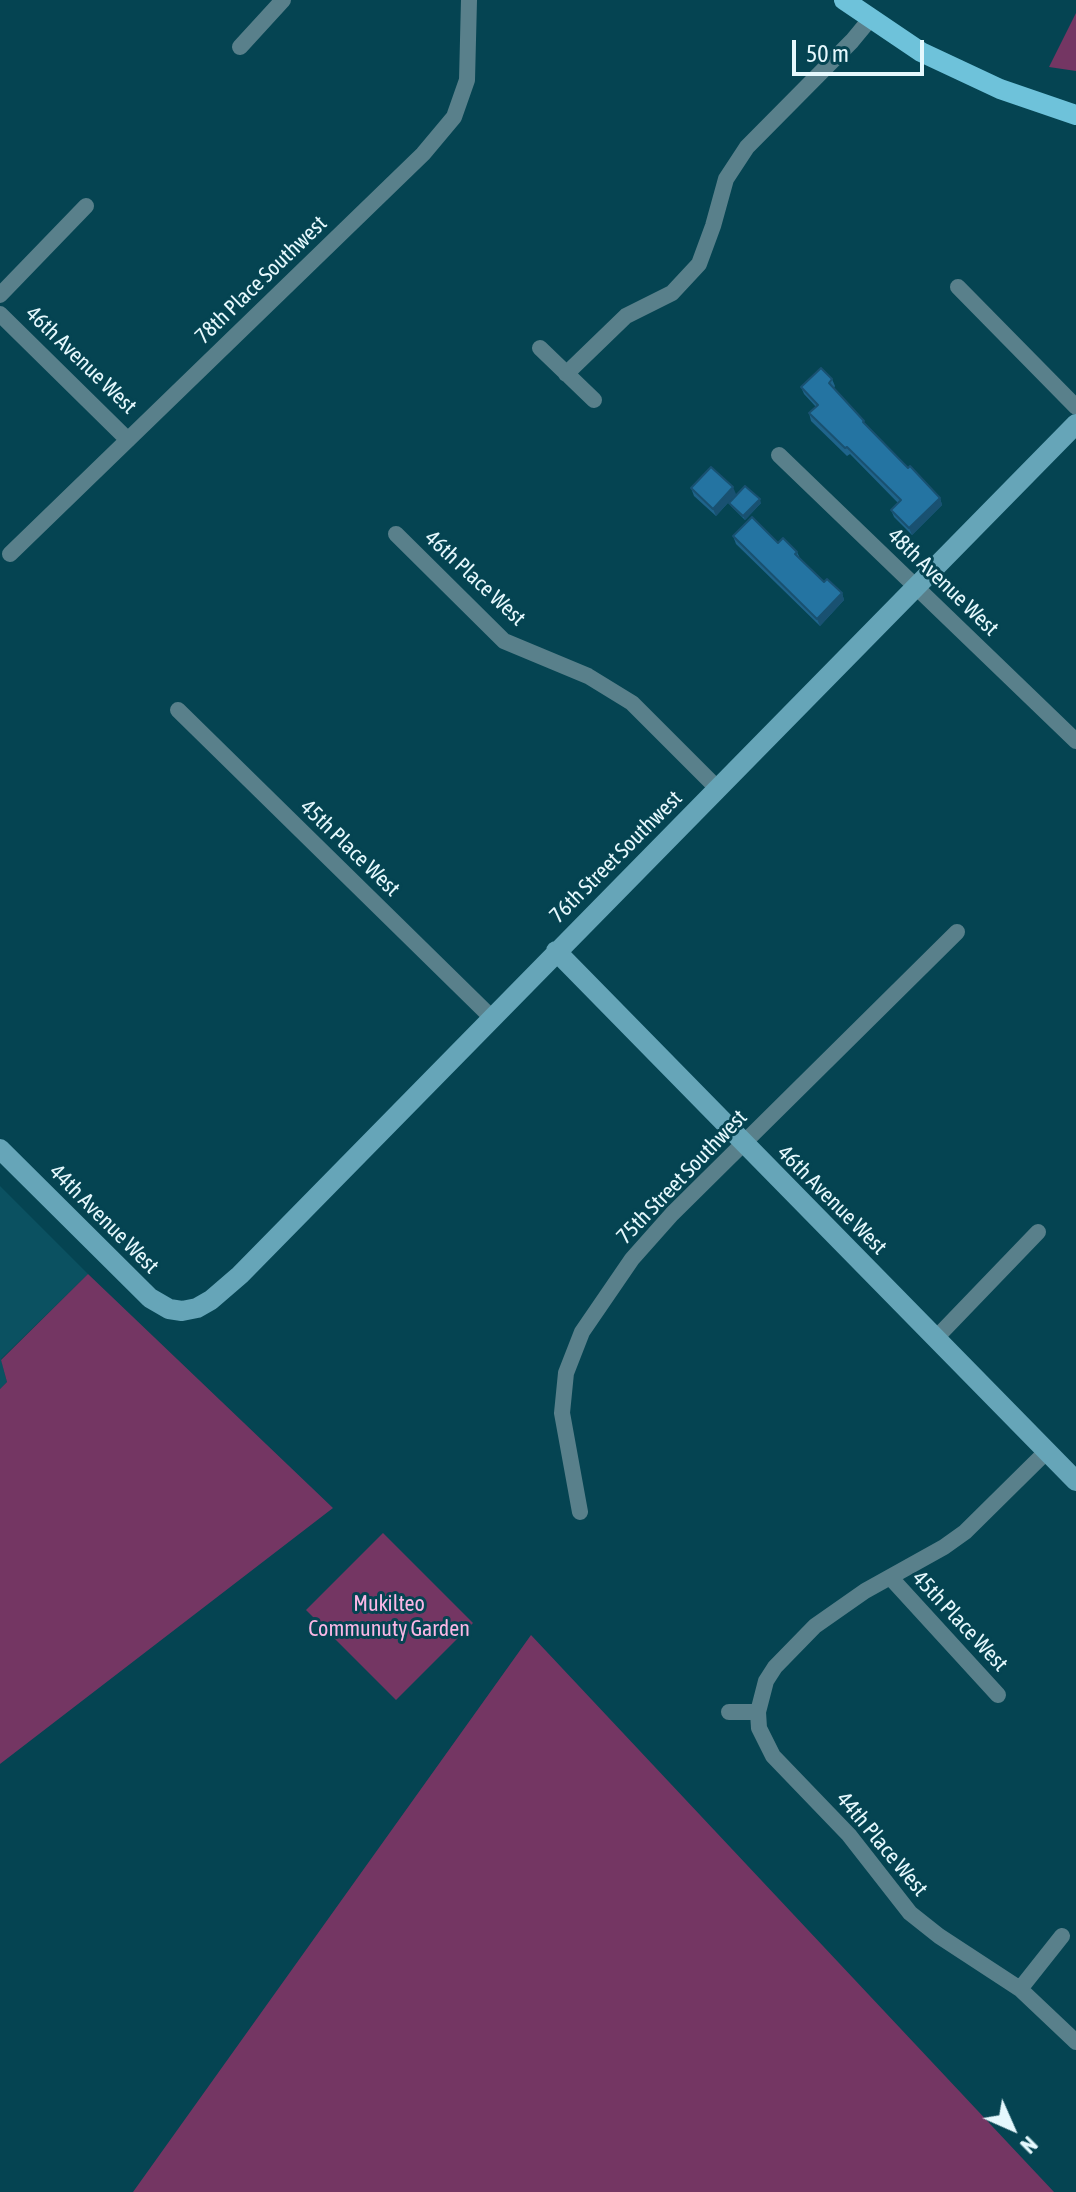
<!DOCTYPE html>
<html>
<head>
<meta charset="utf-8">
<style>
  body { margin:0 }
  #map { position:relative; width:1076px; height:2192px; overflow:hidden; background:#054452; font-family:"Asap Condensed",sans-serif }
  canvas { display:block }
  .north { position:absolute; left:972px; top:2088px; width:80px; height:80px; -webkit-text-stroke:6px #054452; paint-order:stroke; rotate:135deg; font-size:22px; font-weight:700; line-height:32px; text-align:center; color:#e5f8fd }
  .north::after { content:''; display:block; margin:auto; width:28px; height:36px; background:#e5f8fd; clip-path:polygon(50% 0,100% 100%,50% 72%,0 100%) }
  .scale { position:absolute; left:792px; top:40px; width:132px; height:36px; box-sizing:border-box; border:4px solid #e5f8fd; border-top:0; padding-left:10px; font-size:24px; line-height:28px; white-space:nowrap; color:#e5f8fd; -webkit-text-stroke:6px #054452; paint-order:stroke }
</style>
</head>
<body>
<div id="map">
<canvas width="1076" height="2192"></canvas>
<div class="north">N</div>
<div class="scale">50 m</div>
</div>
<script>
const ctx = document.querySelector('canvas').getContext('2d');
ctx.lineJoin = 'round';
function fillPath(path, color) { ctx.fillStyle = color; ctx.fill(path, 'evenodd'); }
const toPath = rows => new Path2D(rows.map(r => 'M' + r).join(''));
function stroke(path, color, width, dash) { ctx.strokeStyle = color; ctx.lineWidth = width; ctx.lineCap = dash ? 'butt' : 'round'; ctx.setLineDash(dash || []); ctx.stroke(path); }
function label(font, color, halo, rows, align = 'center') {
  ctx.font = font + ' "Asap Condensed",sans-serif'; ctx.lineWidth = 6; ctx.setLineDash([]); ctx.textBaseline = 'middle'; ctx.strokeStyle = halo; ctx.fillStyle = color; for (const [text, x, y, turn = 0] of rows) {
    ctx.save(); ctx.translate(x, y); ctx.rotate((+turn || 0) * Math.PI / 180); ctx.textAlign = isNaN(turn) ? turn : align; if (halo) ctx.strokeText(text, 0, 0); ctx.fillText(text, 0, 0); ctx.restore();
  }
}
fillPath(toPath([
  [0,1186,88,1274,1,1359,7,1382,0,1389]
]), '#0b5161');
fillPath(toPath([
  [1076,13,1076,71,1049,67],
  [88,1274,333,1508,0,1764,0,1389,7,1382,1,1360],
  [383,1533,473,1623,396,1700,306,1610],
  [531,1635,1054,2192,133,2192]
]), '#743663');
stroke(toPath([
  [240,47,283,0],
  [958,287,1076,407],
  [0,295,86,206],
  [0,314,128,440],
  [540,348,594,400],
  [566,374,626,316,672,293,699,264,713,226,726,179,747,147,852,41,871,18],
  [779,455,1076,741],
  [396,534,504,641,588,676,632,703,718,789],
  [10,554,423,154,454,117,467,80,469,0],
  [178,710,491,1017],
  [936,1338,1038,1232],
  [1047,1451,965,1532,944,1547,865,1591,815,1626,775,1667,766,1681,758,1712,759,1728,773,1756,849,1835,910,1913,939,1936,1020,1989,1076,2042],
  [580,1512,562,1413,566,1373,582,1332,632,1259,672,1214,957,932],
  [890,1577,998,1695],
  [729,1712,758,1712],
  [1020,1989,1062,1936]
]), '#59808b', 16);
stroke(toPath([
  [556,951,1076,1481],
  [0,1149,150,1298,169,1309,182,1311,197,1308,211,1300,240,1275,1076,424]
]), '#66a5b8', 20);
stroke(toPath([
  [844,0,921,52,1000,89,1076,115]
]), '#6ec2da', 20);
fillPath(toPath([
  [832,379,835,386,834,388,866,426,908,468,940,498,942,505,912,535,894,517,891,510,898,503,850,454,847,456,811,421,809,413,816,407,804,394,801,387],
  [691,488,736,494,716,516,694,496],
  [729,503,761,503,745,520,731,506],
  [733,536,778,543,797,552,800,558,824,582,842,593,844,600,820,626,736,544]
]), '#1f648b');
fillPath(toPath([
  [733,487,736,494,716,516,713,509],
  [940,498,942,505,912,535,909,528],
  [760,499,761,503,745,520,743,516],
  [842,593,844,600,820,626,817,619]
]), '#195171');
const building = toPath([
  [821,368,832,379,829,383,864,421,863,422,908,468,910,466,940,498,909,528,891,510,901,500,847,447,845,448,809,413,818,405,801,387,821,368],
  [711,467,733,487,713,509,691,488,711,467],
  [745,486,760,499,743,516,729,503,745,486],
  [752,517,778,543,783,538,797,552,795,554,824,582,827,579,842,593,817,619,733,536,752,517]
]);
fillPath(building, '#2474a2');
stroke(building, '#195171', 2);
label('22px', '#e5f8fd', '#054452', [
  ["78th Place Southwest",261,280,-44],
  ["46th Avenue West",81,360,44],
  ["46th Place West",475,578,43],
  ["48th Avenue West",943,582,44],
  ["45th Place West",350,848,44],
  ["76th Street Southwest",616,857,-45],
  ["75th Street Southwest",682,1177,-46],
  ["46th Avenue West",832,1200,45],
  ["44th Avenue West",104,1219,45],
  ["45th Place West",960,1621,47],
  ["44th Place West",882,1844,50]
]);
label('22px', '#fab7e5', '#054452', [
  ["Mukilteo",389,1604],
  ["Communuty Garden",389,1629]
]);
</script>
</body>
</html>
